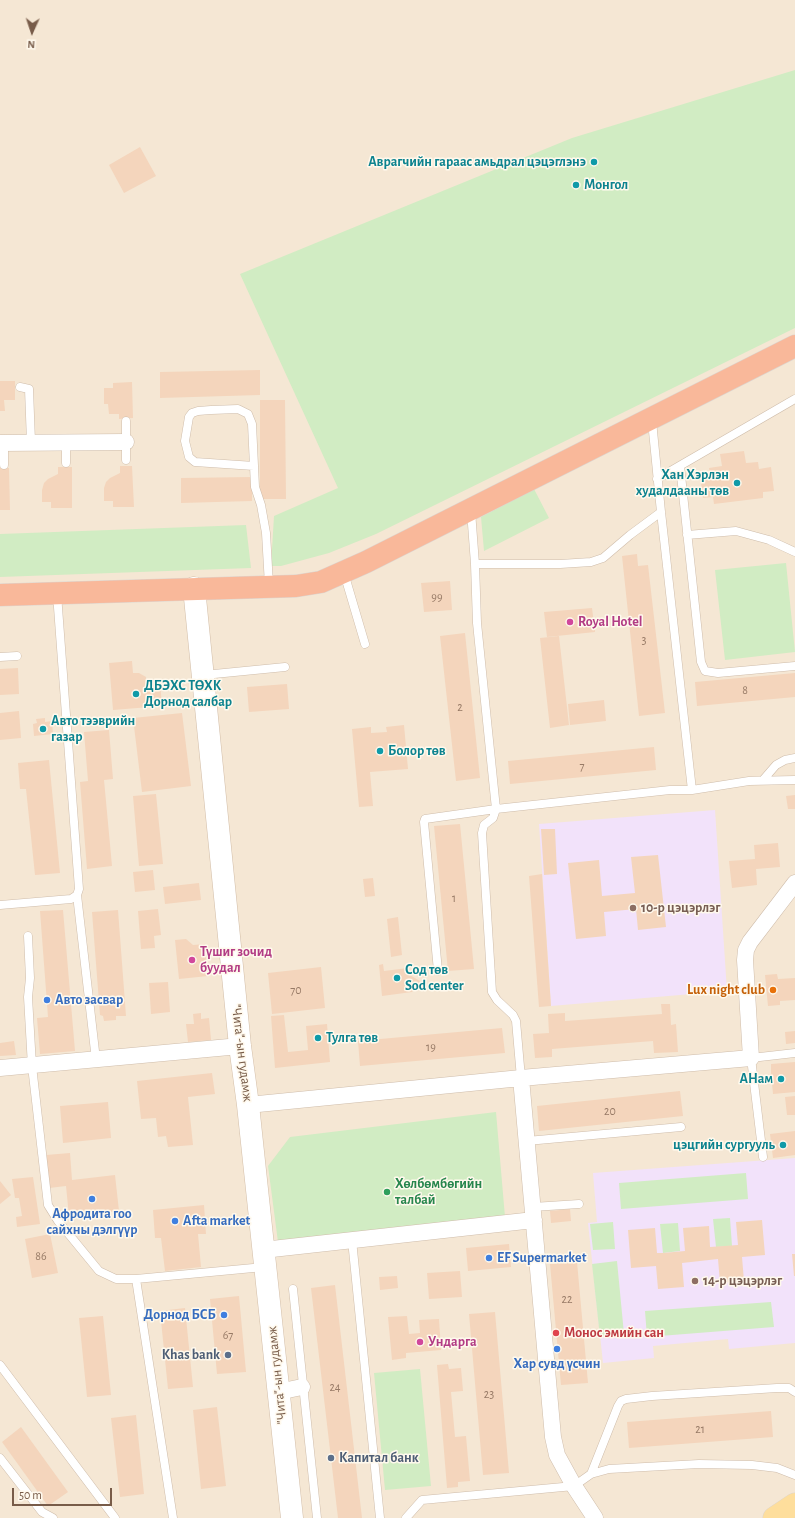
<!DOCTYPE html>
<html>
<head>
<meta charset="utf-8">
<style>
  body { margin:0 }
  #map { position:relative; width:795px; height:1518px; overflow:hidden; background:#fdf5e6; font-family:"Alegreya Sans",sans-serif }
  canvas { display:block }
  .north { position:absolute; left:12px; top:12px; width:40px; height:40px; -webkit-text-stroke:3px #fff9ed; paint-order:stroke; rotate:183deg; font-size:11px; font-weight:700; line-height:16px; text-align:center; color:#785c49 }
  .north::after { content:''; display:block; margin:auto; width:14px; height:18px; background:#785c49; clip-path:polygon(50% 0,100% 100%,50% 72%,0 100%) }
  .scale { position:absolute; left:12px; top:1488px; width:100px; height:18px; box-sizing:border-box; border:2px solid #785c49; border-top:0; padding-left:5px; font-size:12px; line-height:14px; white-space:nowrap; color:#785c49; -webkit-text-stroke:3px #fff9ed; paint-order:stroke }
</style>
</head>
<body>
<div id="map">
<canvas width="795" height="1518"></canvas>
<div class="north">N</div>
<div class="scale">50 m</div>
</div>
<script>
const ctx = document.querySelector('canvas').getContext('2d');
ctx.lineJoin = 'round';
function fillPath(path, color) { ctx.fillStyle = color; ctx.fill(path, 'evenodd'); }
const toPath = rows => new Path2D(rows.map(r => 'M' + r).join(''));
function stroke(path, color, width, dash) { ctx.strokeStyle = color; ctx.lineWidth = width; ctx.lineCap = dash ? 'butt' : 'round'; ctx.setLineDash(dash || []); ctx.stroke(path); }
function label(font, color, halo, rows, align = 'center') {
  ctx.font = font + ' "Alegreya Sans",sans-serif'; ctx.lineWidth = 3; ctx.setLineDash([]); ctx.textBaseline = 'middle'; ctx.strokeStyle = halo; ctx.fillStyle = color; for (const [text, x, y, turn = 0] of rows) {
    ctx.save(); ctx.translate(x, y); ctx.rotate((+turn || 0) * Math.PI / 180); ctx.textAlign = isNaN(turn) ? turn : align; if (halo) ctx.strokeText(text, 0, 0); ctx.fillText(text, 0, 0); ctx.restore();
  }
}
fillPath(toPath([
  [0,0,795,0,795,1518,0,1518]
]), '#f5e7d4');
fillPath(toPath([
  [715,810,727,991,551,1006,539,824],
  [795,1158,795,1343,729,1349,728,1339,653,1346,654,1358,603,1363,588,1223,597,1222,593,1173]
]), '#f2e2fa');
fillPath(toPath([
  [795,70,795,328,376,534,329,553,281,566,271,566,274,516,338,488,240,274,572,138],
  [534,489,549,518,484,551,481,517],
  [246,525,251,568,0,577,0,534],
  [786,563,795,652,725,660,715,570],
  [496,1112,505,1217,278,1242,268,1166,290,1137],
  [746,1173,748,1199,621,1209,619,1183],
  [730,1218,732,1246,716,1247,713,1219],
  [613,1222,615,1249,593,1250,590,1224],
  [678,1223,680,1251,663,1253,660,1224],
  [617,1261,624,1334,600,1337,592,1264],
  [771,1302,774,1327,647,1337,645,1311],
  [420,1369,431,1486,385,1490,374,1373]
]), '#d1ecc3');
fillPath(toPath([
  [140,147,156,176,124,193,109,165],
  [260,370,260,395,160,398,160,372],
  [0,381,15,381,15,400,4,400,5,411,0,411],
  [132,382,133,418,119,419,119,414,109,414,108,404,104,404,104,388,113,388,113,383],
  [260,400,285,400,286,499,260,499],
  [744,451,746,463,758,462,759,469,771,467,774,491,763,492,763,498,714,504,713,497,703,498,700,475,710,474,709,468,722,466,720,454],
  [120,466,132,466,134,507,113,507,113,501,104,501,104,488,106,482,110,478,120,473],
  [58,467,72,467,72,508,51,508,51,502,42,502,42,490,44,483,48,479,58,474],
  [0,468,9,468,10,510,0,510],
  [252,477,252,501,181,503,181,478],
  [637,554,638,566,648,565,665,713,639,716,622,556],
  [450,581,452,610,424,612,421,583],
  [592,608,595,632,547,637,544,612],
  [465,633,480,778,456,781,440,636],
  [559,636,569,725,550,728,540,638],
  [132,661,133,673,139,673,146,677,147,683,160,682,162,706,113,710,109,663],
  [18,668,19,694,0,695,0,669],
  [795,673,795,697,697,706,695,682],
  [287,684,289,709,249,712,247,687],
  [604,700,606,721,570,725,568,704],
  [19,711,21,738,0,740,0,713],
  [182,713,191,786,142,792,133,718],
  [45,718,45,722,52,721,53,734,34,736,33,724,37,723,36,719],
  [404,725,408,769,370,772,373,806,359,807,352,729,371,727,371,733,387,732,386,727],
  [109,730,113,779,104,780,112,866,87,869,80,782,88,781,84,732],
  [654,747,656,770,510,784,508,761],
  [49,760,60,873,35,875,26,789,20,789,18,763],
  [156,794,163,864,139,866,133,796],
  [795,795,795,809,788,809,786,796],
  [460,824,474,969,448,971,434,826],
  [541,829,555,829,557,874,544,875],
  [778,843,780,867,756,869,757,885,732,888,729,861,755,859,754,845],
  [658,855,666,927,638,930,636,909,604,912,606,936,576,939,568,863,599,860,602,896,635,893,631,857],
  [153,870,155,890,135,892,133,872],
  [542,874,551,1006,539,1007,529,876],
  [373,878,375,896,365,897,363,879],
  [199,883,201,900,165,904,163,887],
  [158,909,161,935,154,936,155,948,141,949,138,911],
  [63,910,75,1051,40,1054,37,1018,48,1017,40,911],
  [118,910,126,1016,116,1016,116,1020,104,1021,103,1016,100,1015,92,912],
  [398,917,402,955,391,957,387,919],
  [186,939,193,945,205,944,208,976,179,979,175,940],
  [383,964,384,971,408,968,408,974,420,981,412,992,382,996,379,965],
  [321,967,325,1008,272,1014,268,973],
  [777,974,778,979,795,978,795,1000,780,1001,780,1005,768,1006,765,975],
  [168,982,170,1012,151,1014,149,983],
  [661,1004,670,1004,671,1025,676,1024,678,1052,654,1053,653,1041,552,1049,552,1057,535,1058,533,1034,549,1033,548,1014,565,1013,565,1021,662,1014],
  [201,1013,201,1019,209,1018,211,1040,188,1042,186,1024,194,1024,193,1014],
  [284,1015,288,1052,308,1050,306,1026,327,1024,330,1062,275,1068,271,1016],
  [502,1028,505,1053,360,1066,358,1041],
  [795,1031,795,1043,786,1044,785,1032],
  [14,1041,16,1055,0,1056,0,1043],
  [795,1062,795,1092,773,1094,772,1083,767,1084,767,1075,771,1074,771,1064],
  [212,1073,215,1094,188,1097,193,1145,168,1147,166,1136,158,1137,156,1118,141,1119,137,1081],
  [680,1091,683,1116,539,1131,537,1106],
  [795,1096,795,1115,787,1115,785,1097],
  [108,1102,111,1138,63,1143,60,1106],
  [795,1131,795,1155,773,1158,770,1134],
  [70,1153,72,1180,115,1175,119,1211,69,1216,66,1186,49,1188,46,1155],
  [33,1177,40,1224,17,1227,16,1217,22,1216,19,1198,15,1198,12,1179],
  [0,1181,11,1195,0,1204],
  [204,1205,206,1234,198,1234,201,1267,165,1271,161,1238,155,1238,153,1210],
  [570,1209,571,1221,551,1223,550,1211],
  [762,1220,765,1255,742,1257,744,1281,720,1283,718,1259,682,1263,684,1287,658,1289,656,1266,631,1268,628,1230,655,1228,657,1253,663,1253,685,1251,683,1228,709,1226,710,1247,738,1245,736,1222],
  [50,1234,58,1273,32,1278,25,1239],
  [509,1244,511,1267,468,1271,466,1248],
  [792,1254,795,1254,795,1276,794,1276],
  [577,1262,588,1383,561,1385,550,1264],
  [460,1271,462,1297,429,1299,427,1273],
  [397,1276,398,1288,380,1290,379,1277],
  [335,1285,362,1518,338,1518,311,1288],
  [239,1296,246,1372,217,1374,210,1299],
  [185,1308,193,1387,168,1389,160,1311],
  [495,1312,509,1473,483,1475,469,1314],
  [103,1316,111,1395,87,1397,79,1318],
  [407,1316,409,1334,420,1333,419,1320,439,1319,441,1350,406,1353,406,1358,392,1360,388,1317],
  [448,1364,449,1369,461,1368,463,1391,451,1392,455,1437,466,1436,470,1481,458,1482,458,1487,447,1488,437,1365],
  [217,1407,226,1486,201,1489,193,1410],
  [771,1411,773,1437,629,1448,627,1422],
  [136,1415,144,1494,120,1497,111,1418],
  [21,1427,68,1492,48,1506,2,1442]
]), '#f4d5bc');
const lane = toPath([
  [20,387,29,389,31,442],
  [652,421,661,512,692,790],
  [66,442,66,463],
  [4,443,4,465],
  [126,460,126,421],
  [254,466,195,462,189,457,185,441,189,417,192,413,198,411,211,410,238,409,248,414,252,424,255,487,261,505,266,533,269,585],
  [680,466,701,662,705,671,718,673,795,666],
  [657,479,795,399],
  [471,511,475,564,477,623,496,809,670,790,692,790,749,781,795,780],
  [687,535,736,531,769,540,795,552],
  [475,564,560,564,591,562,603,558,630,535,661,512],
  [344,573,365,644],
  [0,657,17,656],
  [204,675,285,667],
  [763,780,776,765,785,760,795,758],
  [496,809,493,818,484,825,482,833,492,992,497,1000,513,1015,516,1021,521,1078],
  [77,895,96,1060],
  [0,905,71,899,77,895,79,889,57,594],
  [28,936,30,978,28,997,32,1066,48,1205,58,1221,99,1271,116,1279,136,1279,264,1267],
  [438,971,424,822,425,819,496,809],
  [527,1141,681,1127],
  [763,1157,751,1058,795,1053],
  [533,1207,579,1204],
  [352,1240,380,1518],
  [136,1279,173,1518],
  [293,1289,317,1518],
  [0,1365,115,1518],
  [0,1458,42,1512,53,1518],
  [591,1474,618,1406,621,1401,626,1399,652,1396,777,1388,789,1388,795,1392],
  [406,1518,422,1500,574,1486,591,1474,609,1469,699,1464,752,1465,777,1468,795,1475]
]);
const street = toPath([
  [0,443,126,442],
  [0,1068,240,1046],
  [248,1105,521,1078],
  [263,1250,534,1220],
  [278,1392,302,1387],
  [595,1518,574,1486,557,1455,553,1437,521,1078,751,1058,745,960,746,950,750,942,795,883]
]);
const secondary = toPath([
  [194,588,240,1046,248,1105,292,1518]
]);
const primary = toPath([
  [774,1518,795,1504]
]);
const highway = toPath([
  [0,595,296,586,321,582,366,562,795,346]
]);
stroke(lane, '#cfbdab', 9);
stroke(street, '#cfbdab', 17);
stroke(secondary, '#d3bea8', 23);
stroke(primary, '#dcd5d0', 23);
stroke(highway, '#dcd5d0', 23);
stroke(lane, '#fff', 8);
stroke(street, '#fff', 16);
stroke(secondary, '#fff', 22);
stroke(primary, '#fede9c', 22);
stroke(highway, '#f9b89a', 22);
for (const [x, y, r, color] of [
  [594,162,4,"#0f9aa8"],
  [576,185,4,"#0f9aa8"],
  [737,483,4,"#0f9aa8"],
  [570,622,4,"#d1479c"],
  [136,694,4,"#0f9aa8"],
  [43,729,4,"#0f9aa8"],
  [380,751,4,"#0f9aa8"],
  [633,908,4,"#8d6e63"],
  [192,960,4,"#d1479c"],
  [397,978,4,"#0f9aa8"],
  [773,990,4,"#e8710a"],
  [47,1000,4,"#3f7fe0"],
  [318,1038,4,"#0f9aa8"],
  [781,1079,4,"#0f9aa8"],
  [783,1145,4,"#0f9aa8"],
  [387,1192,4,"#2e9e5b"],
  [92,1199,4,"#3f7fe0"],
  [175,1221,4,"#3f7fe0"],
  [489,1258,4,"#3f7fe0"],
  [695,1281,4,"#8d6e63"],
  [224,1315,4,"#3f7fe0"],
  [556,1333,4,"#e0444e"],
  [420,1342,4,"#d1479c"],
  [557,1349,4,"#3f7fe0"],
  [228,1355,4,"#5c6f8a"],
  [331,1458,4,"#5c6f8a"]
]) { const dot = new Path2D(); dot.arc(x, y, r, 0, 2 * Math.PI); ctx.fillStyle = color; ctx.fill(dot); stroke(dot, '#fff9ed', 1.5); }
label('12px', '#977a66', null, [
  ["99",437,597],
  ["3",644,640],
  ["8",745,690],
  ["2",460,707],
  ["7",582,766],
  ["1",454,898],
  ["70",296,990],
  ["19",431,1047],
  ["20",610,1111],
  ["86",41,1256],
  ["22",567,1299],
  ["67",228,1335],
  ["24",335,1387],
  ["23",489,1394],
  ["21",700,1429]
]);
label('bold 14px', '#0d838f', '#fff9ed', [
  ["Аврагчийн гараас амьдрал цэцэглэнэ",586,162,"right"],
  ["Монгол",584,185],
  ["Хан Хэрлэн",729,475,"right"],
  ["худалдааны төв",729,491,"right"],
  ["ДБЭХС ТӨХК",144,686],
  ["Дорнод салбар",144,702],
  ["Авто тээврийн",51,721],
  ["газар",51,737],
  ["Болор төв",388,751],
  ["Сод төв",405,970],
  ["Sod center",405,986],
  ["Тулга төв",326,1038],
  ["АНам",773,1079,"right"],
  ["цэцгийн сургууль",775,1145,"right"]
], 'left');
label('bold 14px', '#b23c85', '#fff9ed', [
  ["Royal Hotel",578,622],
  ["Түшиг зочид",200,952],
  ["буудал",200,968],
  ["Ундарга",428,1342]
], 'left');
label('bold 14px', '#785e54', '#fff9ed', [
  ["10-р цэцэрлэг",641,908],
  ["14-р цэцэрлэг",703,1281]
], 'left');
label('bold 14px', '#c56008', '#fff9ed', [
  ["Lux night club",765,990]
], 'right');
label('bold 14px', '#366cbe', '#fff9ed', [
  ["Авто засвар",55,1000],
  ["Афродита гоо",92,1214,"center"],
  ["сайхны дэлгүүр",92,1230,"center"],
  ["Afta market",183,1221],
  ["EF Supermarket",497,1258],
  ["Дорнод БСБ",216,1315,"right"],
  ["Хар сувд үсчин",557,1364,"center"]
], 'left');
label('14px', '#785c49', '#fff9ed', [
  ["\"Чита\"-ын гудамж",242,1053,83],
  ["\"Чита\"-ын гудамж",277,1375,-96]
]);
label('bold 14px', '#27864d', '#fff9ed', [
  ["Хөлбөмбөгийн",395,1184],
  ["талбай",395,1200]
], 'left');
label('bold 14px', '#be3a42', '#fff9ed', [
  ["Монос эмийн сан",564,1333]
], 'left');
label('bold 14px', '#4e5e75', '#fff9ed', [
  ["Khas bank",220,1355],
  ["Капитал банк",339,1458,"left"]
], 'right');
</script>
</body>
</html>
